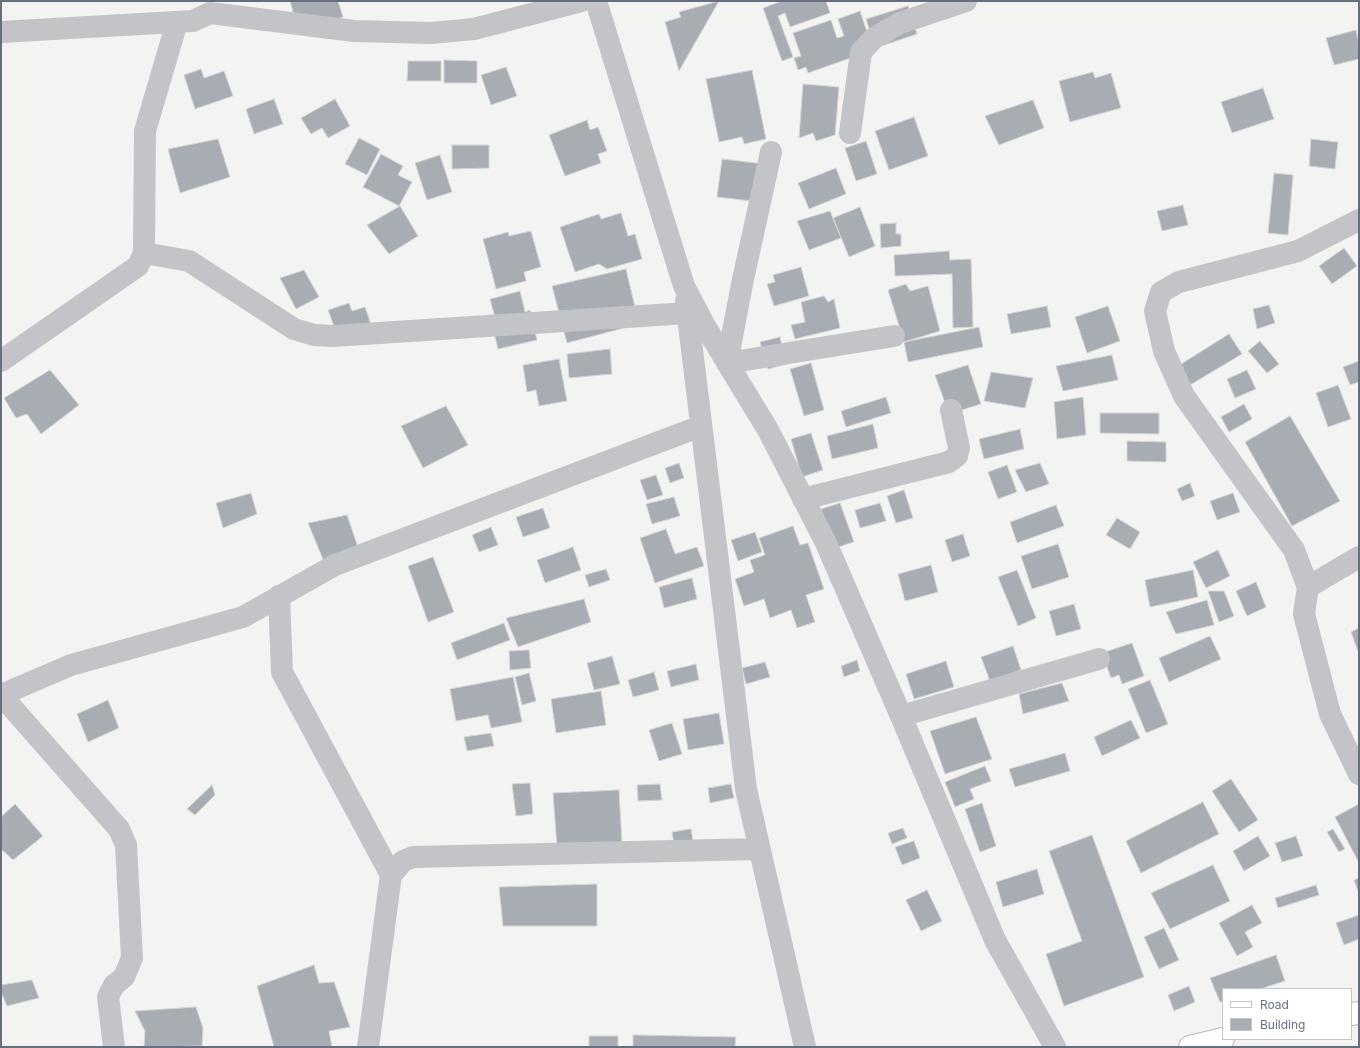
<!DOCTYPE html>
<html>
<head>
<meta charset="utf-8">
<style>
  body { margin:0 }
  #map { position:relative; width:1360px; height:1048px; overflow:hidden; background:#f3f4f1; font-family:Inter,sans-serif }
  canvas { display:block }
  .frame { position:absolute; inset:0; border:2px solid #666f7f; pointer-events:none }
  .legend { position:absolute; left:1222px; top:988px; width:130px; height:52px; box-sizing:border-box; background:#fff; border:1px solid #c2c5cc; margin:0; padding:5px 7px; list-style:none; font-size:12px; color:#666f7f }
  .legend li { display:flex; align-items:center; gap:8px; height:20px }
  .legend b { width:20px; border:1px solid #c2c5cc }
</style>
</head>
<body>
<div id="map">
<canvas width="1360" height="1048"></canvas>
<div class="frame"></div>
<ul class="legend">
<li><b style="height:5px;background:#fff"></b>Road</li>
<li><b style="height:11px;background:#a8acb3"></b>Building</li>
</ul>
</div>
<script>
const ctx = document.querySelector('canvas').getContext('2d');
ctx.lineJoin = 'round';
function fillPath(path, color) { ctx.fillStyle = color; ctx.fill(path, 'evenodd'); }
const toPath = rows => new Path2D(rows.map(r => 'M' + r).join(''));
function stroke(path, color, width, dash) { ctx.strokeStyle = color; ctx.lineWidth = width; ctx.lineCap = dash ? 'butt' : 'round'; ctx.setLineDash(dash || []); ctx.stroke(path); }
const building = toPath([
  [290,1,338,1,343,17,306,28,295,19,290,1],
  [719,1,679,71,665,22,681,17,679,12,719,1],
  [782,1,826,1,830,13,790,27,785,13,778,16,793,57,782,61,763,8,782,1],
  [908,6,917,34,875,48,866,19,908,6],
  [860,11,873,50,808,73,806,67,798,70,794,58,801,56,793,33,831,20,837,38,844,36,838,19,860,11],
  [1356,30,1359,43,1359,59,1334,65,1326,38,1356,30],
  [444,60,477,61,477,83,444,83,444,60],
  [408,61,441,61,441,81,407,81,408,61],
  [506,67,517,96,491,105,481,75,506,67],
  [201,69,204,78,224,71,233,96,195,109,184,75,201,69],
  [752,70,766,139,744,144,742,137,719,142,706,79,752,70],
  [1093,72,1095,78,1111,73,1121,108,1070,122,1059,81,1093,72],
  [803,84,839,87,835,135,816,141,813,133,799,138,803,84],
  [1263,88,1274,119,1232,133,1221,102,1263,88],
  [274,99,283,124,254,134,246,109,274,99],
  [335,99,350,126,328,138,322,128,311,134,301,118,335,99],
  [1033,100,1044,128,999,145,985,116,1033,100],
  [914,117,928,156,889,170,875,131,914,117],
  [587,120,590,130,598,127,607,151,598,154,601,163,565,176,549,135,587,120],
  [359,138,380,149,367,175,345,164,359,138],
  [218,139,230,177,180,193,168,149,218,139],
  [1311,139,1338,142,1335,169,1309,166,1311,139],
  [866,141,877,174,856,181,845,148,866,141],
  [452,145,489,145,489,168,452,169,452,145],
  [381,154,403,166,398,175,412,182,399,206,363,187,381,154],
  [440,155,452,192,427,200,415,163,440,155],
  [722,159,765,164,760,202,717,197,722,159],
  [836,168,846,194,809,209,798,183,836,168],
  [1274,173,1293,175,1288,235,1268,233,1274,173],
  [1183,205,1188,225,1162,231,1157,211,1183,205],
  [400,206,418,236,389,254,367,225,400,206],
  [860,207,875,246,849,257,833,218,860,207],
  [830,211,841,238,809,250,797,221,830,211],
  [621,213,628,236,635,234,642,259,607,269,599,264,575,272,560,227,599,214,601,219,621,213],
  [896,223,896,234,901,234,901,246,881,248,880,224,896,223],
  [531,231,541,267,524,272,526,281,496,289,483,239,508,232,509,236,531,231],
  [1344,248,1357,266,1332,284,1319,266,1344,248],
  [949,251,950,260,971,259,973,327,953,328,952,274,895,276,894,255,949,251],
  [801,267,809,296,774,306,767,284,775,282,773,275,801,267],
  [626,269,639,324,567,343,552,286,626,269],
  [304,270,319,297,296,309,280,278,304,270],
  [906,284,910,291,928,286,940,331,904,342,888,290,906,284],
  [520,291,525,312,530,310,537,340,498,349,493,329,496,321,490,299,520,291],
  [824,296,828,302,834,299,840,328,795,339,791,325,805,322,801,302,824,296],
  [349,303,352,311,365,307,374,333,341,345,328,310,349,303],
  [1269,305,1275,323,1257,329,1253,309,1269,305],
  [1047,306,1051,327,1011,334,1007,314,1047,306],
  [1108,306,1120,341,1087,353,1075,317,1108,306],
  [979,327,983,347,908,362,904,342,979,327],
  [1229,334,1242,354,1190,385,1178,366,1229,334],
  [780,337,782,346,797,361,768,369,760,342,780,337],
  [1260,341,1279,364,1267,373,1248,351,1260,341],
  [610,349,612,374,569,378,567,354,610,349],
  [1112,355,1118,380,1063,391,1056,366,1112,355],
  [559,359,567,401,539,406,536,390,527,392,523,365,559,359],
  [1359,361,1359,382,1350,385,1343,367,1359,361],
  [811,363,824,410,804,416,790,369,811,363],
  [968,365,981,404,949,414,935,375,968,365],
  [50,370,79,405,41,434,27,414,16,418,4,398,50,370],
  [1247,370,1256,389,1235,398,1227,379,1247,370],
  [991,372,1033,378,1025,408,984,401,991,372],
  [1338,385,1351,419,1328,427,1316,393,1338,385],
  [886,397,891,413,846,427,841,411,886,397],
  [1083,397,1086,435,1057,439,1054,402,1083,397],
  [1244,404,1252,419,1229,432,1221,417,1244,404],
  [446,406,468,445,423,468,401,426,446,406],
  [1100,413,1159,413,1159,434,1100,433,1100,413],
  [1290,416,1340,501,1292,526,1245,442,1290,416],
  [873,424,878,448,832,459,827,436,873,424],
  [1020,429,1024,449,984,459,979,439,1020,429],
  [811,433,823,470,802,477,791,439,811,433],
  [1127,441,1166,442,1166,462,1127,461,1127,441],
  [679,463,684,478,670,483,665,468,679,463],
  [1040,463,1049,484,1026,492,1015,470,1040,463],
  [1007,465,1017,492,998,499,988,472,1007,465],
  [656,475,663,495,647,500,640,480,656,475],
  [1190,483,1195,496,1182,501,1177,489,1190,483],
  [904,490,913,518,896,523,887,496,904,490],
  [251,493,257,514,223,528,216,503,251,493],
  [1233,493,1240,512,1217,520,1210,501,1233,493],
  [674,497,680,516,652,524,646,504,674,497],
  [840,503,854,542,835,548,821,509,840,503],
  [880,503,886,521,860,528,855,510,880,503],
  [1056,505,1064,526,1017,543,1010,522,1056,505],
  [543,508,550,528,523,537,516,517,543,508],
  [347,515,359,550,327,569,308,523,347,515],
  [1117,518,1140,532,1130,549,1106,535,1117,518],
  [793,526,800,545,808,543,824,589,806,595,815,622,797,628,791,610,770,618,764,599,744,606,735,579,754,572,750,560,765,555,759,538,793,526],
  [491,527,498,545,479,552,472,535,491,527],
  [666,529,675,554,697,547,704,566,655,583,640,538,666,529],
  [755,532,762,552,738,561,731,540,755,532],
  [963,534,970,556,952,562,945,540,963,534],
  [1058,544,1069,577,1032,589,1021,556,1058,544],
  [573,547,581,570,545,583,537,560,573,547],
  [1218,550,1230,576,1206,588,1193,562,1218,550],
  [433,557,454,612,428,622,408,566,433,557],
  [931,565,938,592,905,601,898,574,931,565],
  [606,569,610,580,589,587,585,575,606,569],
  [1017,570,1036,618,1018,626,998,577,1017,570],
  [1193,570,1198,597,1150,607,1145,580,1193,570],
  [692,578,697,599,664,608,659,587,692,578],
  [1256,582,1266,607,1247,616,1236,591,1256,582],
  [1208,591,1224,591,1234,616,1219,622,1208,591],
  [584,599,591,622,518,647,506,618,584,599],
  [1207,600,1214,625,1176,634,1166,612,1207,600],
  [1074,604,1081,629,1056,636,1049,611,1074,604],
  [504,623,510,640,457,660,451,643,504,623],
  [1359,628,1359,654,1351,632,1359,628],
  [1210,636,1221,659,1169,682,1159,658,1210,636],
  [1132,643,1144,676,1122,684,1119,675,1111,678,1102,653,1132,643],
  [1013,646,1021,670,990,681,981,657,1013,646],
  [529,650,531,668,510,670,509,651,529,650],
  [612,656,620,684,594,690,587,663,612,656],
  [857,660,860,671,844,677,841,666,857,660],
  [946,661,954,687,914,699,906,674,946,661],
  [765,662,770,677,746,684,742,668,765,662],
  [696,664,699,680,671,687,667,671,696,664],
  [654,672,659,690,633,697,628,680,654,672],
  [529,673,536,701,522,705,515,677,529,673],
  [513,677,522,722,491,728,488,715,456,721,450,689,513,677],
  [1150,680,1168,724,1146,733,1128,689,1150,680],
  [1062,683,1069,701,1023,714,1019,694,1062,683],
  [601,691,606,725,556,733,551,699,601,691],
  [108,700,119,728,88,742,77,714,108,700],
  [719,713,724,744,688,750,683,719,719,713],
  [976,717,992,759,945,774,930,731,976,717],
  [1131,720,1140,738,1102,756,1094,737,1131,720],
  [672,723,682,754,659,761,649,730,672,723],
  [491,733,494,746,467,751,464,737,491,733],
  [1065,753,1070,771,1015,787,1009,769,1065,753],
  [985,766,991,781,970,789,974,799,955,807,945,782,985,766],
  [1231,779,1258,820,1239,832,1212,791,1231,779],
  [530,783,533,814,516,816,512,784,530,783],
  [660,784,662,800,638,801,637,785,660,784],
  [731,784,734,798,710,803,708,788,731,784],
  [212,785,215,795,195,815,187,809,212,785],
  [619,790,622,844,557,847,553,793,619,790],
  [1203,802,1219,834,1141,873,1126,841,1203,802],
  [982,803,996,846,980,852,965,809,982,803],
  [15,804,43,836,13,860,1,849,1,817,15,804],
  [1359,804,1359,863,1335,817,1359,804],
  [903,828,907,838,892,844,888,833,903,828],
  [691,829,693,841,674,844,672,832,691,829],
  [1333,829,1345,849,1339,852,1327,832,1333,829],
  [1092,835,1144,977,1064,1006,1046,954,1082,941,1049,851,1092,835],
  [1258,836,1270,856,1244,871,1233,851,1258,836],
  [1296,836,1303,856,1282,862,1275,843,1296,836],
  [914,841,920,858,902,865,895,847,914,841],
  [1213,865,1230,901,1170,929,1151,893,1213,865],
  [1037,869,1044,894,1003,907,996,882,1037,869],
  [1359,878,1359,894,1354,880,1359,878],
  [597,884,597,926,503,926,499,887,597,884],
  [1316,885,1319,895,1278,908,1275,898,1316,885],
  [927,890,942,921,921,931,906,900,927,890],
  [1252,905,1262,923,1245,932,1253,947,1237,956,1219,923,1252,905],
  [1359,915,1359,939,1344,945,1336,923,1359,915],
  [1164,928,1179,960,1159,969,1144,937,1164,928],
  [1276,955,1285,981,1260,989,1223,989,1223,1001,1220,1002,1210,978,1276,955],
  [314,965,319,983,334,982,350,1027,329,1031,332,1047,274,1047,257,986,314,965],
  [32,980,39,998,7,1006,1,992,1,985,32,980],
  [1189,986,1195,1002,1174,1011,1168,995,1189,986],
  [196,1007,203,1028,202,1046,144,1047,145,1031,135,1011,196,1007],
  [633,1035,736,1037,735,1047,633,1047,633,1035],
  [589,1036,618,1036,618,1047,589,1047,589,1036]
]);
fillPath(building, '#a8acb3');
stroke(building, '#d5d5d4', 1);
const primary = toPath([
  [1351,1014,1359,1013],
  [1190,1047,1223,1039]
]);
stroke(primary, '#b5b7bb', 24);
stroke(toPath([
  [596,1,684,286,705,326,768,430,826,543,901,716,995,940,1055,1047],
  [1,32,193,21,210,13,354,31,431,33,474,29,581,1],
  [850,133,861,52,874,38,900,23,966,1],
  [771,152,742,284,727,363,894,336],
  [1359,220,1298,251,1179,282,1161,292,1155,311,1164,351,1184,396,1294,550,1308,587,1304,614,1330,714,1359,774],
  [144,253,189,261,294,329,314,335,333,336,688,313],
  [686,301,746,789,805,1047],
  [1,361,138,266,144,253,145,131,177,22],
  [803,499,949,462,957,456,959,448,951,410],
  [1308,587,1359,557],
  [279,596,282,672,391,875],
  [1,695,71,665,243,617,335,565,701,426],
  [1,695,119,829,126,845,132,958,124,977,114,985,108,997,114,1047],
  [901,716,1099,659],
  [368,1047,391,875,403,861,413,857,759,849]
]), '#c2c4c8', 22);
stroke(primary, '#fff', 22);
</script>
</body>
</html>
